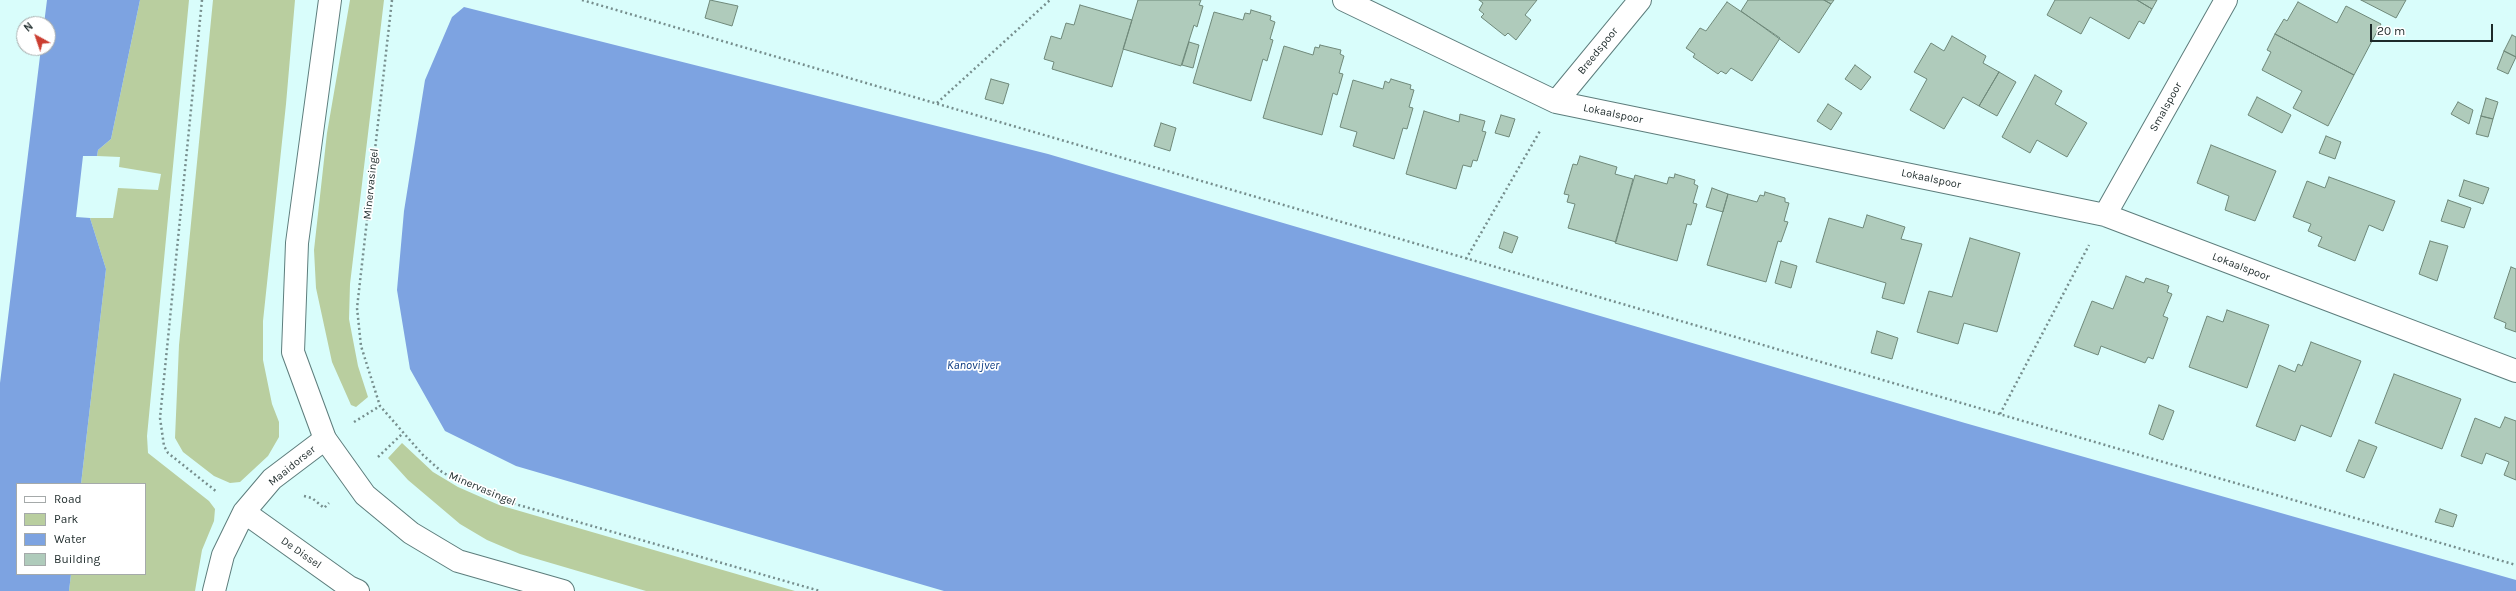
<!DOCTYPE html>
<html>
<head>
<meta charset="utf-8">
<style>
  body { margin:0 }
  #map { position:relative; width:2516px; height:591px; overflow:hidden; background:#d9fdfb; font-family:Karla,sans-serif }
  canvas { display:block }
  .legend { position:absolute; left:16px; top:483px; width:130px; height:92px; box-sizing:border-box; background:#fff; border:1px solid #a5aaaa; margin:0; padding:5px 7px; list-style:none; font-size:12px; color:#1d2a2a }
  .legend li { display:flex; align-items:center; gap:8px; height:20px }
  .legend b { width:20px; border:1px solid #a5aaaa }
  .north { position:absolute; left:16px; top:16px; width:40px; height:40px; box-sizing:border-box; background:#fff; border:1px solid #a5aaaa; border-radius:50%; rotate:320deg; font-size:11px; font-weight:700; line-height:16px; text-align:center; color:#1d2a2a }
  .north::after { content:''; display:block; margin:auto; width:14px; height:18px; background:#cb3e31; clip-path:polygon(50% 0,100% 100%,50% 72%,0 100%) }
  .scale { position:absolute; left:2370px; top:24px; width:123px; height:18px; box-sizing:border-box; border:2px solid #1d2a2a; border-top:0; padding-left:5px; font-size:12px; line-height:14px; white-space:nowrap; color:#1d2a2a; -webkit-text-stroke:3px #fff; paint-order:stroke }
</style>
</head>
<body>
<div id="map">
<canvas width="2516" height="591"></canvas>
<ul class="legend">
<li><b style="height:5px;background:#fff"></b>Road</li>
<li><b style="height:11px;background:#b9ce9f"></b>Park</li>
<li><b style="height:11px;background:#7da3e1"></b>Water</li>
<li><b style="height:11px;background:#afcbbb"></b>Building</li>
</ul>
<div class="north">N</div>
<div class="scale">20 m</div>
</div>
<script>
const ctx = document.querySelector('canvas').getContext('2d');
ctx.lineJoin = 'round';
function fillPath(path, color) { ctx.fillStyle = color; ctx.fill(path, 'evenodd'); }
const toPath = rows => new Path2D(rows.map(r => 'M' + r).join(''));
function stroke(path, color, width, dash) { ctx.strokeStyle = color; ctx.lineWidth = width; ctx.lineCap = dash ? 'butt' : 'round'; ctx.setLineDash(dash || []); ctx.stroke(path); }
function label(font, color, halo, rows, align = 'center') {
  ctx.font = font + ' Karla,sans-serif'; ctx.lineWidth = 3.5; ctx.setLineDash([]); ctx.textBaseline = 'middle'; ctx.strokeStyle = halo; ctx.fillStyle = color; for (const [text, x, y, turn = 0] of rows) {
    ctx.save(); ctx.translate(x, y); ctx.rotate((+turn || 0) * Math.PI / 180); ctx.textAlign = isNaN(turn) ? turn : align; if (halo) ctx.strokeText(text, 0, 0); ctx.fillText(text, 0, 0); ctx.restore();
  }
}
fillPath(toPath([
  [140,0,189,0,147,436,148,453,209,501,215,509,214,521,202,550,195,591,69,591,71,574,145,574,145,484,81,484,106,269,90,218,113,218,118,188,158,190,161,174,119,167,120,157,97,156,98,150,111,139],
  [213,0,295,0,286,104,263,321,263,360,272,404,279,422,279,437,268,456,240,482,230,483,214,476,183,452,175,438,179,345],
  [350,0,384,0,350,284,349,319,358,366,368,397,356,407,351,405,332,362,316,288,314,250,327,133],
  [402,443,433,472,458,487,499,505,795,591,646,591,520,554,487,540,460,524,408,480,388,458]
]), '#b9ce9f');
fillPath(toPath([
  [47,0,140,0,111,139,98,150,97,156,83,156,76,217,90,218,106,269,81,484,17,484,17,574,71,574,69,591,0,591,0,383,41,48,48,48,48,24,44,24],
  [464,7,1048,154,1965,423,2516,580,2516,591,944,591,516,466,445,431,410,369,397,290,404,211,425,80,452,17]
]), '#7da3e1');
const building = toPath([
  [710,0,738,6,732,26,705,18,710,0],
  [1138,0,1201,0,1199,5,1203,6,1197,27,1194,25,1181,66,1123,49,1138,0],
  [1479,0,1537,0,1525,15,1531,20,1516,40,1508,33,1505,36,1481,17,1484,14,1479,10,1483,3,1479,0],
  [1748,0,1824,0,1831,4,1799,53,1741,11,1748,0],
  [1824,0,1834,0,1831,4,1824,0],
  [2055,0,2137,0,2152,9,2144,24,2139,21,2129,39,2090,17,2081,34,2047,15,2055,0],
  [2137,0,2157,0,2152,9,2137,0],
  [2361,0,2406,0,2396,18,2361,0],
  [1727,2,1780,38,1752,81,1731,68,1726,74,1721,71,1718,74,1693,57,1695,54,1686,48,1700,28,1706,31,1727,2],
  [2298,2,2337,23,2346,6,2381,24,2354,75,2275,34,2284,19,2287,21,2298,2],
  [1080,5,1132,20,1112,87,1052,69,1054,62,1044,59,1051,36,1061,39,1066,23,1074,25,1080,5],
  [1251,10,1271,16,1270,20,1275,22,1270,39,1273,40,1267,61,1263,59,1251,101,1193,83,1214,12,1243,20,1245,13,1250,14,1251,10],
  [2275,34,2354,75,2328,126,2293,108,2302,91,2262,70,2271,52,2267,50,2275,34],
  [2512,35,2516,37,2516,57,2504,51,2512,35],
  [1952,36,1986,56,1983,63,1999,72,1979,106,1963,97,1944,129,1910,110,1927,79,1914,72,1931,43,1944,51,1952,36],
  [1189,42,1199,45,1193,68,1182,65,1189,42],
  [1320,45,1341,50,1340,54,1344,56,1339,73,1343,74,1337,95,1333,93,1322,135,1263,118,1284,46,1313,55,1315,47,1319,48,1320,45],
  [2504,51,2516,57,2508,74,2497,69,2504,51],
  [1855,65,1871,77,1861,90,1845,79,1855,65],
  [1999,72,2016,82,1997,116,1979,106,1999,72],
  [2035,75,2062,91,2055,104,2087,123,2067,157,2037,140,2030,153,2002,137,2035,75],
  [991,79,1009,84,1003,104,985,99,991,79],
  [1391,79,1411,85,1410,89,1414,90,1409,107,1413,108,1407,129,1403,128,1394,159,1353,146,1357,132,1340,127,1353,80,1383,89,1385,81,1389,83,1391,79],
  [2257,97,2291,115,2282,133,2248,115,2257,97],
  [2486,98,2498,102,2493,119,2481,116,2486,98],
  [2458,102,2473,110,2469,124,2451,114,2458,102],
  [1828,104,1842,113,1831,130,1817,121,1828,104],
  [1424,111,1459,122,1460,114,1485,121,1482,131,1486,132,1477,161,1473,160,1471,167,1463,165,1456,189,1406,174,1424,111],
  [1501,115,1515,119,1509,137,1495,133,1501,115],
  [2481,116,2493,119,2488,137,2476,134,2481,116],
  [1161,123,1176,128,1170,151,1154,146,1161,123],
  [2326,136,2341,142,2335,159,2319,153,2326,136],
  [2211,145,2276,171,2255,221,2225,210,2229,196,2197,183,2211,145],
  [1580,156,1617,167,1615,174,1633,179,1616,242,1568,228,1575,204,1567,202,1569,195,1564,194,1573,164,1577,165,1580,156],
  [1675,174,1695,180,1694,184,1698,186,1693,203,1697,204,1691,225,1687,224,1677,261,1615,243,1635,175,1667,184,1669,177,1674,178,1675,174],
  [2329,177,2395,201,2383,231,2369,225,2355,261,2318,246,2322,237,2308,231,2311,224,2293,217,2307,181,2325,188,2329,177],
  [2464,180,2489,188,2483,204,2459,196,2464,180],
  [1712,188,1728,194,1723,212,1706,207,1712,188],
  [1765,192,1785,198,1785,202,1789,203,1784,221,1788,222,1781,242,1778,241,1766,282,1707,265,1728,194,1757,202,1760,195,1764,196,1765,192],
  [2448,200,2471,208,2464,228,2441,221,2448,200],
  [1867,215,1905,227,1901,239,1922,244,1904,304,1882,298,1886,283,1816,262,1829,218,1863,228,1867,215],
  [1504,232,1518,237,1512,253,1499,248,1504,232],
  [1970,238,2020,253,1997,332,1964,323,1958,344,1917,332,1929,291,1952,297,1970,238],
  [2430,241,2448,246,2437,281,2419,274,2430,241],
  [1781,261,1797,266,1791,288,1775,283,1781,261],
  [2511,267,2516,269,2516,332,2505,328,2506,323,2494,318,2511,267],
  [2126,276,2144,283,2146,278,2169,286,2167,292,2172,294,2163,316,2168,318,2153,359,2148,357,2145,363,2101,346,2098,355,2074,346,2092,301,2113,309,2126,276],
  [2227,310,2269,325,2247,388,2189,367,2207,316,2223,322,2227,310],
  [1877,331,1898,338,1892,359,1871,353,1877,331],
  [2311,342,2361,361,2331,437,2301,425,2295,441,2256,426,2279,365,2295,372,2298,364,2302,366,2311,342],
  [2394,374,2461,399,2442,449,2375,423,2394,374],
  [2159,405,2174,411,2163,440,2149,434,2159,405],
  [2505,417,2516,421,2516,480,2504,475,2509,462,2486,453,2482,464,2461,456,2475,418,2500,428,2505,417],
  [2359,440,2377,447,2364,478,2346,471,2359,440],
  [2440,509,2457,515,2453,527,2435,522,2440,509]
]);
fillPath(building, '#afcbbb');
stroke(building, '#6f897a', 1);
const street = toPath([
  [1344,0,1556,102,2105,215,2516,371],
  [1556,102,1640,0],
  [2105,215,2226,0],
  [244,512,349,587,358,591],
  [214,591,223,555,244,512,272,479,325,439]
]);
const secondary = toPath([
  [330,0,297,243,293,352,325,439,365,495,411,533,458,561,563,591]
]);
stroke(street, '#5d7d7c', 24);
stroke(secondary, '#5d7d7c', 24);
stroke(toPath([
  [202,0,160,418,164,446,168,453,217,492],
  [392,0,357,308,361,346,380,406,423,455,442,472,462,483,508,502,820,591],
  [582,0,2516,565],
  [937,103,1050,0],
  [1466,259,1540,131],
  [2000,414,2089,245],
  [354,422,380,406],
  [378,457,402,434],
  [304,496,312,498,324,508,329,503]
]), '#768e8d', 2.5, [2, 3]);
stroke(street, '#fff', 22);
stroke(secondary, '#fff', 22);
label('11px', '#1d2a2a', '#fff', [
  ["Breedspoor",1598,51,-51],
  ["Smalspoor",2166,107,-61],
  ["Lokaalspoor",1613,114,12],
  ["Lokaalspoor",1931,179,12],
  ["Minervasingel",371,184,-84],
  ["Lokaalspoor",2241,267,21],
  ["Maaidorser",292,466,-39],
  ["Minervasingel",482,489,23],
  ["De Dissel",301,553,35]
]);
label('italic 12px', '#0a3981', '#fff', [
  ["Kanovijver",973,366]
]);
</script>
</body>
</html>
